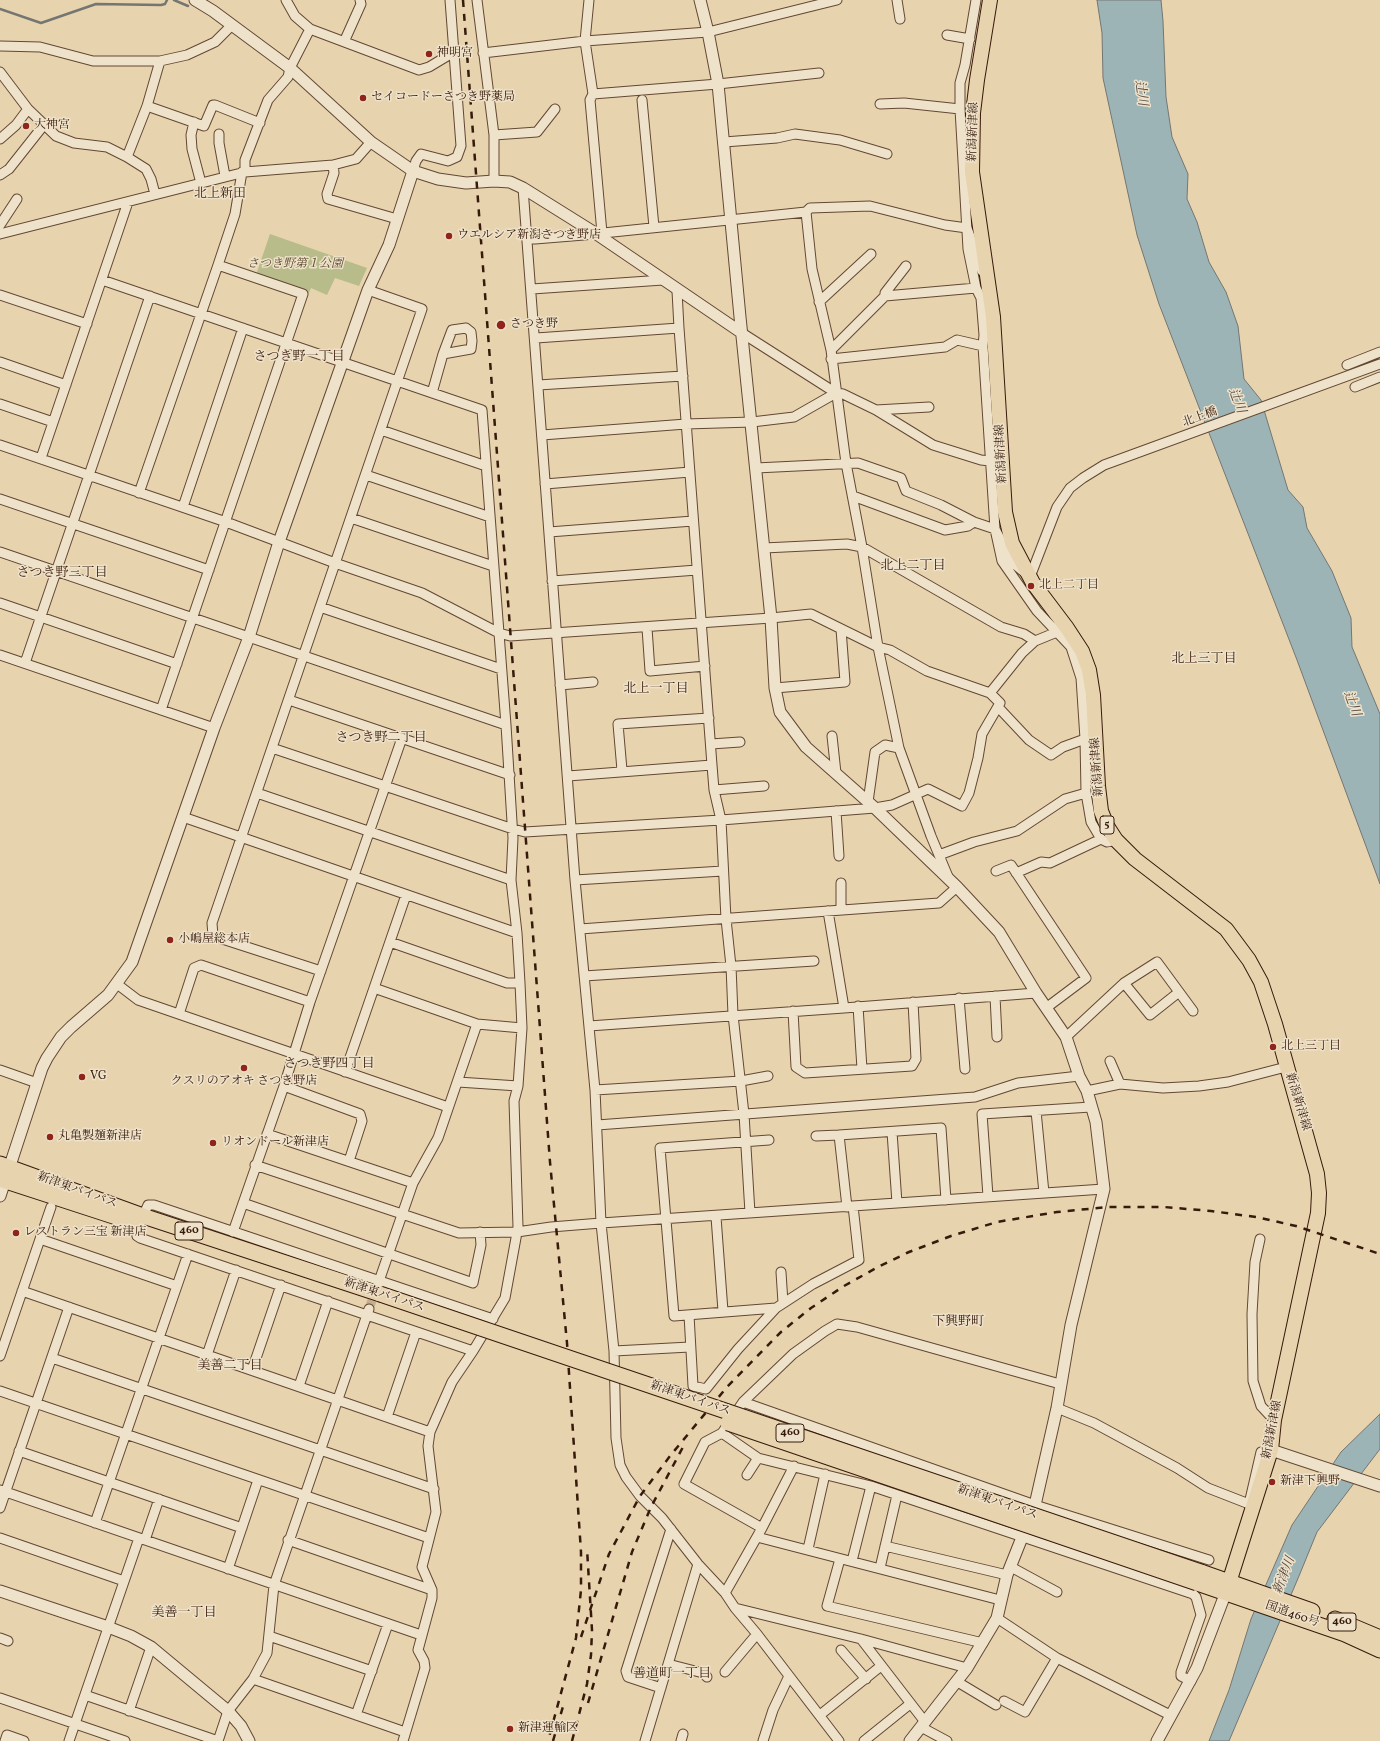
<!DOCTYPE html>
<html>
<head>
<meta charset="utf-8">
<style>
  body { margin:0 }
  canvas { display:block; background:#e7d3ae }
</style>
</head>
<body>
<canvas width="1380" height="1741"></canvas>
<script>
const ctx = document.querySelector('canvas').getContext('2d');
ctx.lineJoin = 'round';
function fillPath(path, color) { ctx.fillStyle = color; ctx.fill(path, 'evenodd'); }
const toPath = rows => new Path2D(rows.map(r => 'M' + r).join(''));
function stroke(path, color, width, dash) { ctx.strokeStyle = color; ctx.lineWidth = width; ctx.lineCap = dash ? 'butt' : 'round'; ctx.setLineDash(dash || []); ctx.stroke(path); }
function label(font, color, halo, rows, align = 'center') {
  ctx.font = font + ' Vollkorn,"Noto Serif JP",serif'; ctx.lineWidth = 3; ctx.setLineDash([]); ctx.textBaseline = 'middle'; ctx.strokeStyle = halo; ctx.fillStyle = color; for (const [text, x, y, turn = 0] of rows) {
    ctx.save(); ctx.translate(x, y); ctx.rotate((+turn || 0) * Math.PI / 180); ctx.textAlign = isNaN(turn) ? turn : align; if (halo) ctx.strokeText(text, 0, 0); ctx.fillText(text, 0, 0); ctx.restore();
  }
}
fillPath(toPath([
  [270,234,367,268,359,286,335,278,327,295,311,288,309,293,256,275]
]), '#b7bc8a');
const water = toPath([
  [1097,0,1161,0,1163,21,1166,97,1172,137,1188,174,1187,199,1197,222,1209,262,1226,292,1238,326,1244,379,1261,400,1288,490,1303,507,1307,528,1332,571,1351,618,1352,647,1380,714,1380,884,1297,660,1159,304,1137,235,1103,78,1102,33,1097,0],
  [1380,1414,1380,1449,1317,1532,1299,1576,1229,1741,1209,1741,1229,1690,1251,1619,1292,1525,1341,1452,1380,1414]
]);
fillPath(water, '#9db4b6');
stroke(water, '#747672', 1);
stroke(toPath([
  [174,0,188,6],
  [0,9,41,23,96,4,161,5,165,4,167,0]
]), '#747672', 2.5);
stroke(toPath([
  [369,1309,376,1289]
]), '#c4ae8d', 9, [9, 4.5]);
const minor = toPath([
  [286,0,295,16,310,29],
  [477,0,494,135,494,181],
  [589,0,585,41,593,94],
  [897,0,900,19],
  [976,0,965,65,960,83,960,109,968,249,976,288,981,298,984,335,983,346,995,529,1002,561,1037,611,1071,647,1081,678,1085,739,1086,793,1091,822,1101,839,1107,842,1116,840],
  [947,35,970,39],
  [344,42,361,4,360,0],
  [0,46,40,47,93,61,160,61,187,55,215,42,231,26],
  [483,53,585,41,708,32,837,0],
  [0,72,28,109,56,136,74,143,107,147,127,157,146,169,151,179,155,194],
  [642,100,654,227],
  [880,104,904,103,960,109],
  [147,106,204,126,213,105,215,105,260,123],
  [194,122,191,135,192,149,201,183],
  [219,134,219,143,225,176],
  [494,135,537,132,555,109],
  [0,139,16,125,28,109],
  [724,142,777,138,795,134,840,140,887,154],
  [127,157,147,106,160,61],
  [333,165,334,173,327,194,328,199,397,219],
  [413,171,416,161,421,154,448,161,457,157,461,146,450,0],
  [245,172,245,160,268,100,288,77,290,68,310,29,419,70,429,67,454,52],
  [0,175,9,169,43,126],
  [523,188,575,880,595,1090,601,1223,614,1351,616,1438,620,1465,626,1477,640,1496,662,1518,698,1564,725,1593,735,1608,757,1634,839,1741],
  [806,212,812,269,831,350,846,463,862,547,878,647,899,748,931,836,949,879],
  [0,225,17,199],
  [602,233,590,100,593,94,718,84,819,73],
  [0,234,245,172,333,165,356,159,371,142],
  [527,238,535,239,584,235,806,212,810,208,870,206,945,225,967,228,982,271],
  [218,265,235,214,242,172],
  [102,280,482,410,506,725,513,838,511,880,517,933,520,983,507,983,390,942],
  [532,289,663,280],
  [677,291,679,328,712,765,714,790,721,820,726,919,731,966,733,1015,744,1114,750,1213],
  [0,295,87,324],
  [885,296,885,293,906,266],
  [819,302,871,254],
  [742,333,836,393,843,394,876,410,933,445,981,460,990,461],
  [536,338,679,328],
  [831,350,885,296,976,288],
  [831,359,945,347,957,340,983,346],
  [0,362,66,385],
  [1347,365,1380,352],
  [538,385,683,376],
  [1355,387,1380,377],
  [432,393,443,354,452,330,466,328,471,332,472,341,471,349,443,354],
  [0,404,53,422],
  [876,410,929,407],
  [381,430,486,466],
  [542,435,686,424,752,422,794,417,836,393],
  [0,445,226,522,335,563,422,593,499,633,510,636,771,618,811,614,878,647,890,650,927,671,990,693,1000,703,982,734,978,758,969,793,962,806,928,789,892,805,875,808,721,820,525,832,513,829,272,748],
  [41,458,128,202],
  [756,468,858,463,901,478,906,491,941,505,974,522,995,529,1012,562,1030,577,1057,507,1070,488,1083,478,1104,465,1380,364],
  [366,475,490,517],
  [545,484,690,472],
  [139,493,218,265,303,294,161,710],
  [853,496,945,530,968,526,974,522],
  [0,499,209,570],
  [183,507,243,328],
  [351,518,493,566],
  [549,532,693,521],
  [764,548,847,544,862,547,1001,627,1024,634,1035,641],
  [0,552,506,725],
  [552,581,697,570],
  [0,603,177,664],
  [320,607,501,669],
  [647,628,650,671,705,666],
  [0,655,214,728],
  [25,663,150,296],
  [560,685,593,682],
  [775,688,845,682,841,629],
  [990,693,1022,653,1035,641,1057,632,1055,628],
  [289,700,510,775],
  [998,707,1029,740,1051,755,1063,747,1085,739],
  [832,736,836,773],
  [711,744,740,742],
  [622,770,618,724,709,718],
  [568,776,712,765],
  [714,790,764,786],
  [257,793,511,880],
  [868,802,875,752,885,745,899,748],
  [836,811,839,856],
  [183,817,517,933],
  [939,855,974,842,1017,831,1065,799,1086,793],
  [996,871,1011,865,1086,978,1046,1008],
  [1016,873,1041,862,1050,863,1101,839],
  [575,880,723,871],
  [841,909,841,883],
  [828,911,844,1008],
  [580,929,939,903,957,887],
  [321,971,213,936,212,923,422,309,368,290],
  [584,976,814,961],
  [520,983,522,1028],
  [1124,983,1150,1015,1179,992],
  [117,984,138,1000,448,1107],
  [374,988,406,895],
  [995,996,997,1037],
  [959,998,965,1069],
  [858,1006,862,1069],
  [793,1011,796,1067,805,1073,912,1066,916,1059,913,1002],
  [179,1014,194,968,201,965,310,1002],
  [589,1026,844,1008,1036,993],
  [1066,1037,1124,983,1157,962,1193,1011],
  [1110,1061,1120,1084],
  [0,1070,37,1083],
  [345,1072,374,988,477,1024,522,1028,518,1086,514,1101,518,1227,505,1298,473,1351,452,1382,430,1432,428,1446,436,1512,422,1567,432,1590,432,1598,418,1650,424,1661,425,1668,403,1741],
  [458,1082,518,1086],
  [284,1086,360,1114,362,1121,349,1161],
  [595,1090,741,1081,768,1076],
  [1087,1091,1120,1084,1163,1088,1199,1086,1228,1082,1286,1067],
  [1036,1111,1044,1193],
  [597,1125,975,1097,1018,1083,1079,1076],
  [892,1132,897,1203],
  [267,1134,413,1183],
  [816,1136,839,1135],
  [769,1140,660,1148,674,1316,776,1308,813,1284,859,1260,853,1206],
  [255,1165,459,1233,517,1232,551,1227,601,1223,1104,1189],
  [988,1196,982,1114,1091,1107],
  [243,1203,473,1283,481,1245,480,1232],
  [847,1207,839,1135,941,1128,946,1200],
  [143,1216,148,1205,154,1205,493,1319],
  [716,1217,723,1311],
  [140,1225,137,1236,140,1238,473,1351],
  [233,1232,284,1086,310,1002,402,738],
  [40,1239,177,1286],
  [1260,1239,1255,1262,1252,1314,1253,1381,1261,1406,1274,1420],
  [781,1272,783,1303],
  [378,1284,413,1183,438,1138,477,1024],
  [22,1291,430,1432],
  [689,1315,693,1386,706,1389,738,1349,776,1308],
  [614,1351,690,1347],
  [207,1355,236,1270],
  [0,1356,51,1207],
  [52,1358,434,1489],
  [252,1370,281,1285],
  [1060,1384,857,1327,837,1324,825,1331,793,1354,743,1402,722,1433,758,1458,871,1486,1193,1594,1196,1597,1201,1615,1181,1672,1181,1676,1191,1681],
  [299,1386,328,1301],
  [0,1391,429,1538],
  [743,1402,1035,1505,1209,1560],
  [1057,1408,1094,1423,1177,1468,1208,1488,1249,1504,1261,1452,1269,1455],
  [387,1417,416,1332],
  [722,1433,705,1442,684,1484,762,1528],
  [19,1451,242,1528],
  [747,1475,758,1458],
  [0,1490,421,1635],
  [0,1508,69,1307],
  [95,1523,188,1254],
  [757,1537,1000,1600],
  [0,1538,124,1581],
  [145,1540,159,1499],
  [288,1540,432,1590],
  [885,1546,1007,1575],
  [808,1549,825,1474],
  [840,1559,827,1606,983,1643],
  [852,1561,871,1486],
  [1011,1567,1057,1592],
  [880,1568,897,1495],
  [228,1569,258,1480],
  [725,1593,762,1528,794,1466],
  [735,1608,861,1639,967,1668],
  [997,1618,1057,1658,1170,1715],
  [269,1636,372,1671],
  [0,1638,8,1641],
  [861,1639,925,1722],
  [841,1650,866,1679],
  [668,1664,703,1673,707,1677],
  [725,1672,757,1634],
  [253,1679,405,1732],
  [956,1681,996,1705],
  [661,1688,628,1677,626,1671,671,1529],
  [85,1695,218,1741,228,1711,253,1679,267,1653,274,1585,369,1309],
  [0,1698,125,1741],
  [1004,1701,1025,1712,1057,1658],
  [129,1711,151,1647],
  [356,1715,388,1624],
  [820,1715,881,1666],
  [921,1727,947,1741],
  [5,1741,7,1735,24,1741],
  [69,1741,139,1538],
  [645,1741,698,1564],
  [681,1741,683,1734],
  [763,1741,773,1710,789,1676],
  [864,1741,910,1704]
]);
const tertiary = toPath([
  [195,0,213,11,290,68,371,142,413,171,438,179,466,183,494,181,510,182,523,188,595,233,742,333],
  [700,0,708,32,718,84,740,317,771,618,775,688,780,712,806,747,875,808,957,887,999,932,1036,993,1066,1037,1079,1076,1087,1091,1096,1122,1104,1189,1071,1325,1057,1408,1035,1505,1007,1575,997,1618,967,1668,910,1741],
  [0,1196,42,1068,47,1058,61,1037,71,1027,108,995,132,962,214,728,249,637,279,542,368,290,389,245,413,171],
  [1271,1450,1380,1486],
  [0,1591,108,1627,131,1636,151,1647,228,1711,241,1726,249,1741],
  [1157,1741,1197,1668,1226,1592]
]);
const primary = toPath([
  [990,0,977,80,973,113,972,172,993,317,1005,512,1012,543,1033,583,1067,628,1082,651,1089,670,1093,695,1098,786,1101,811,1107,826,1116,840,1135,859,1226,929,1249,960,1261,982,1275,1024,1317,1174,1319,1193,1318,1213,1274,1420,1271,1450,1226,1592]
]);
const trunk = toPath([
  [0,1164,143,1216,380,1294],
  [0,1179,135,1223],
  [1201,1572,1312,1611],
  [1197,1583,1345,1634,1380,1650],
  [1335,1619,1380,1638]
]);
stroke(minor, '#634834', 11);
stroke(tertiary, '#634834', 13);
stroke(primary, '#371a0b', 16);
stroke(trunk, '#371a0b', 17);
stroke(minor, '#efe2ca', 9);
stroke(tertiary, '#efe2ca', 11);
stroke(primary, '#e7d3ae', 14);
stroke(trunk, '#e7d3ae', 15);
stroke(toPath([
  [463,0,550,1162,567,1343,581,1552,581,1590,576,1638,548,1741],
  [581,1637,609,1554,640,1496,670,1456,727,1387,781,1332,811,1308,844,1286,878,1267,909,1252,951,1236,997,1222,1057,1212,1108,1207,1164,1207,1211,1211,1256,1217,1296,1226,1380,1254],
  [588,1703,632,1552,651,1507,683,1447],
  [553,1741,564,1703],
  [572,1741,587,1684,591,1655,592,1630,587,1549]
]), '#371a0b', 2.5, [7, 7]);
const trunkBridge = toPath([
  [380,1294,1201,1572],
  [728,1423,1197,1583]
]);
stroke(trunkBridge, '#371a0b', 17, []);
stroke(trunkBridge, '#e7d3ae', 15);
for (const [x, y, r, color] of [
  [429,54,4,"#8f2418"],
  [363,98,4,"#8f2418"],
  [26,126,4,"#8f2418"],
  [449,236,4,"#8f2418"],
  [501,325,5,"#8f2418"],
  [1031,586,4,"#8f2418"],
  [170,940,4,"#8f2418"],
  [1273,1047,4,"#8f2418"],
  [244,1068,4,"#8f2418"],
  [82,1077,4,"#8f2418"],
  [50,1137,4,"#8f2418"],
  [213,1143,4,"#8f2418"],
  [16,1233,4,"#8f2418"],
  [1272,1482,4,"#8f2418"],
  [510,1729,4,"#8f2418"]
]) { const dot = new Path2D(); dot.arc(x, y, r, 0, 2 * Math.PI); ctx.fillStyle = color; ctx.fill(dot); stroke(dot, '#efe2ca', 1.5); }
for (const [x, y, w] of [
  [1107,825,14],
  [189,1231,28],
  [790,1433,28],
  [1342,1622,28]
]) { const box = new Path2D(); box.roundRect(x - w / 2, y - 9, w, 18, 3); ctx.fillStyle = '#efe2ca'; ctx.fill(box); stroke(box, '#371a0b', 1); }
label('bold 11px', '#371a0b', null, [
  ["5",1107,825],
  ["460",189,1231],
  ["460",790,1433],
  ["460",1342,1622]
]);
label('12px', '#371a0b', '#efe2ca', [
  ["神明宮",437,54],
  ["セイコードーさつき野薬局",371,98],
  ["大神宮",34,126],
  ["ウエルシア新潟さつき野店",457,236],
  ["さつき野",510,325],
  ["北上二丁目",1039,586],
  ["小嶋屋総本店",178,940],
  ["北上三丁目",1281,1047],
  ["VG",90,1077],
  ["クスリのアオキ さつき野店",244,1082,"center"],
  ["丸亀製麺新津店",58,1137],
  ["リオンドール新津店",221,1143],
  ["レストラン三宝 新津店",24,1233],
  ["新津下興野",1280,1482],
  ["新津運輸区",518,1729]
], 'left');
label('12px', '#371a0b', '#efe2ca', [
  ["新潟新津線",974,132,-88],
  ["北上橋",1200,418,-20],
  ["新潟新津線",1002,454,-93],
  ["新潟新津線",1098,767,-94],
  ["新潟新津線",1297,1102,73],
  ["新津東バイパス",77,1191,20],
  ["新津東バイパス",384,1296,18],
  ["新津東バイパス",690,1399,19],
  ["新潟新津線",1273,1430,-79],
  ["新津東バイパス",997,1503,19],
  ["国道460号",1292,1615,19]
]);
label('italic 12px', '#5d4b31', '#efe2ca', [
  ["さつき野第１公園",295,265]
]);
label('italic 13px', '#56483e', '#efe2ca', [
  ["辻川",1140,93,83],
  ["辻川",1236,401,69],
  ["辻川",1351,704,70],
  ["新津川",1285,1576,-69]
]);
label('13px', '#371a0b', '#efe2ca', [
  ["北上新田",220,195],
  ["さつき野一丁目",299,358],
  ["北上二丁目",913,567],
  ["さつき野三丁目",62,574],
  ["北上三丁目",1204,660],
  ["北上一丁目",656,690],
  ["さつき野二丁目",381,739],
  ["さつき野四丁目",329,1065],
  ["下興野町",958,1323],
  ["美善二丁目",230,1367],
  ["美善一丁目",184,1614],
  ["善道町一丁目",672,1675]
]);
</script>
</body>
</html>
